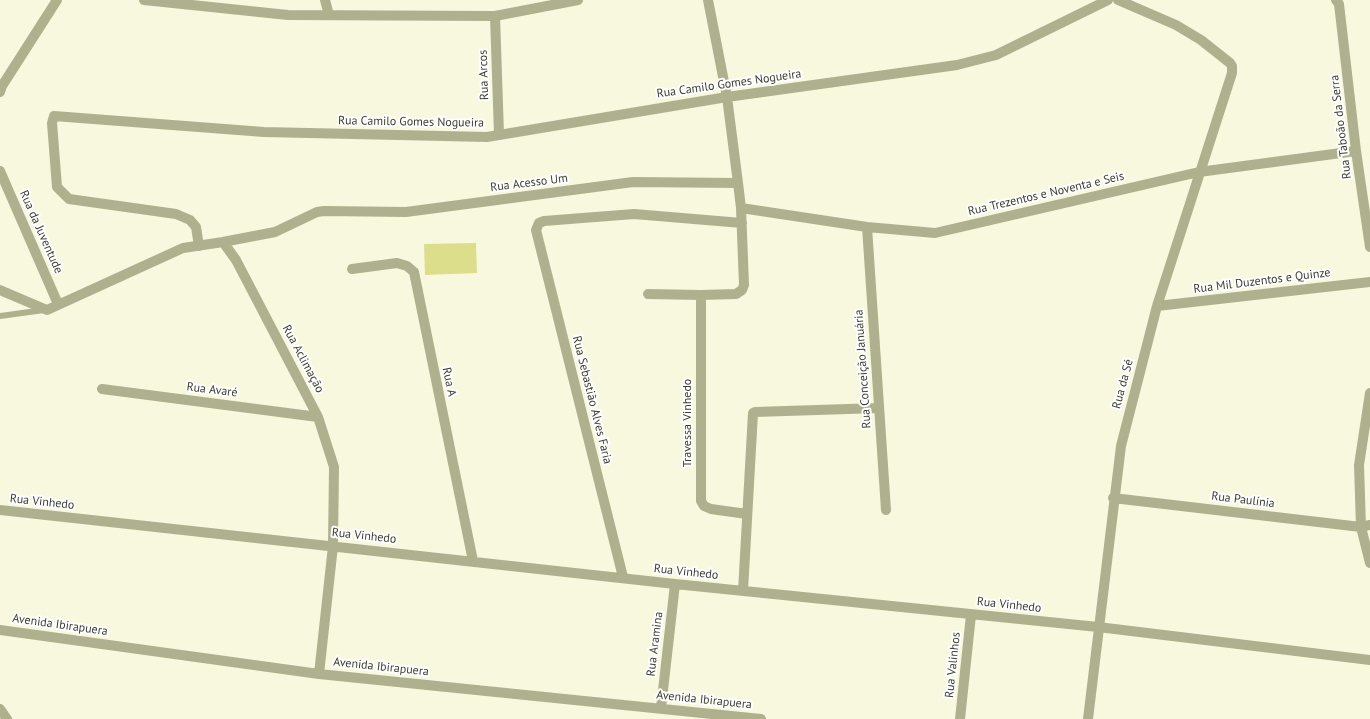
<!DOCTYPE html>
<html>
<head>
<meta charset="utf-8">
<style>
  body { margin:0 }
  canvas { display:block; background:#f7f8de }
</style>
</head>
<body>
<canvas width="1370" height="719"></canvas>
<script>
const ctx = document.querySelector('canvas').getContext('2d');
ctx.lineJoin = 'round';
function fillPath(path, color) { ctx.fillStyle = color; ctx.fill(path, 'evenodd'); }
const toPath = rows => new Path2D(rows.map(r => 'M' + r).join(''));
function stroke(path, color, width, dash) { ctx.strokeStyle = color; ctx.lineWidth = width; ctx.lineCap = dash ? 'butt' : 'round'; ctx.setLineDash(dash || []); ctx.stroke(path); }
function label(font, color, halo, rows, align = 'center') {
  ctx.font = font + ' "PT Sans",sans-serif'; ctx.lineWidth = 4; ctx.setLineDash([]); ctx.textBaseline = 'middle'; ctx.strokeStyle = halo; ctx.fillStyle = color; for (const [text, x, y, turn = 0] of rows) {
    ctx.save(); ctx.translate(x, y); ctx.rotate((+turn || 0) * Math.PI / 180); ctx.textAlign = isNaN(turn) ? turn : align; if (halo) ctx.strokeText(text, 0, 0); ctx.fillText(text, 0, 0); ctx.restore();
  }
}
fillPath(toPath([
  [476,243,477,273,425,275,424,244]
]), '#dcde8c');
stroke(toPath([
  [0,316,44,310]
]), '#afb18e', 6);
stroke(toPath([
  [144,0,288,15,495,16,578,0],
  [325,0,329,15],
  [708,0,727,97,738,183,741,208,744,285,742,290,736,294,701,295,701,501,704,506,711,509,747,514],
  [1336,0,1339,4,1356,151,1370,247],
  [495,16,499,134],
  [0,92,2,86,57,0],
  [0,171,58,304],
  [741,208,867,227,935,233,1199,172,1356,151],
  [867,227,886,510],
  [223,242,275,232,317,212,324,211,406,212,633,182,738,183],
  [199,246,196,227,190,220,176,214,69,199,57,187,52,123,54,116,264,132,487,137,727,97,957,65,996,55,1108,0],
  [352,269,397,263,407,266,414,272,473,561],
  [0,290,47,310,183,248,223,242,236,260,318,417,334,467,333,546,319,674],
  [648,294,701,295],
  [1157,306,1370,282],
  [102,389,318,417],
  [1370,393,1359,465,1361,527,1370,563],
  [1113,498,1361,527,1370,525],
  [0,510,675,584,1098,627,1370,660],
  [623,577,536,230,539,223,544,221,634,214,742,223],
  [743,591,753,413,755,412,879,408],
  [0,630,319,674,761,719],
  [661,708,675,584],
  [0,709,7,719],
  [960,719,971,615],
  [1088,719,1121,446,1157,306,1232,73,1232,66,1230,63,1201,40,1176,25,1118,0]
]), '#afb18e', 10);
label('12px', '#3c3c32', '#fff', [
  ["Rua Arcos",484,75,-92],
  ["Rua Camilo Gomes Nogueira",729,84,-8],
  ["Rua Camilo Gomes Nogueira",411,122,1],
  ["Rua Taboão da Serra",1341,127,-97],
  ["Rua Acesso Um",529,183,-7],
  ["Rua Trezentos e Noventa e Seis",1046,194,-13],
  ["Rua da Juventude",41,232,66],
  ["Rua Mil Duzentos e Quinze",1262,281,-7],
  ["Rua Aclimação",303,359,62],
  ["Rua Conceição Januária",863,369,-94],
  ["Rua A",449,382,78],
  ["Rua da Sé",1123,384,-75],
  ["Rua Avaré",212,390,7],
  ["Rua Sebastião Alves Faria",592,400,76],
  ["Travessa Vinhedo",688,423,-90],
  ["Rua Paulínia",1243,500,7],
  ["Rua Vinhedo",42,502,6],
  ["Rua Vinhedo",364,536,6],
  ["Rua Vinhedo",686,572,6],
  ["Rua Vinhedo",1009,605,6],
  ["Avenida Ibirapuera",60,625,8],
  ["Rua Aramina",655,644,-83],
  ["Rua Valinhos",953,665,-84],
  ["Avenida Ibirapuera",381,667,6],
  ["Avenida Ibirapuera",704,700,6]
]);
</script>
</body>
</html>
